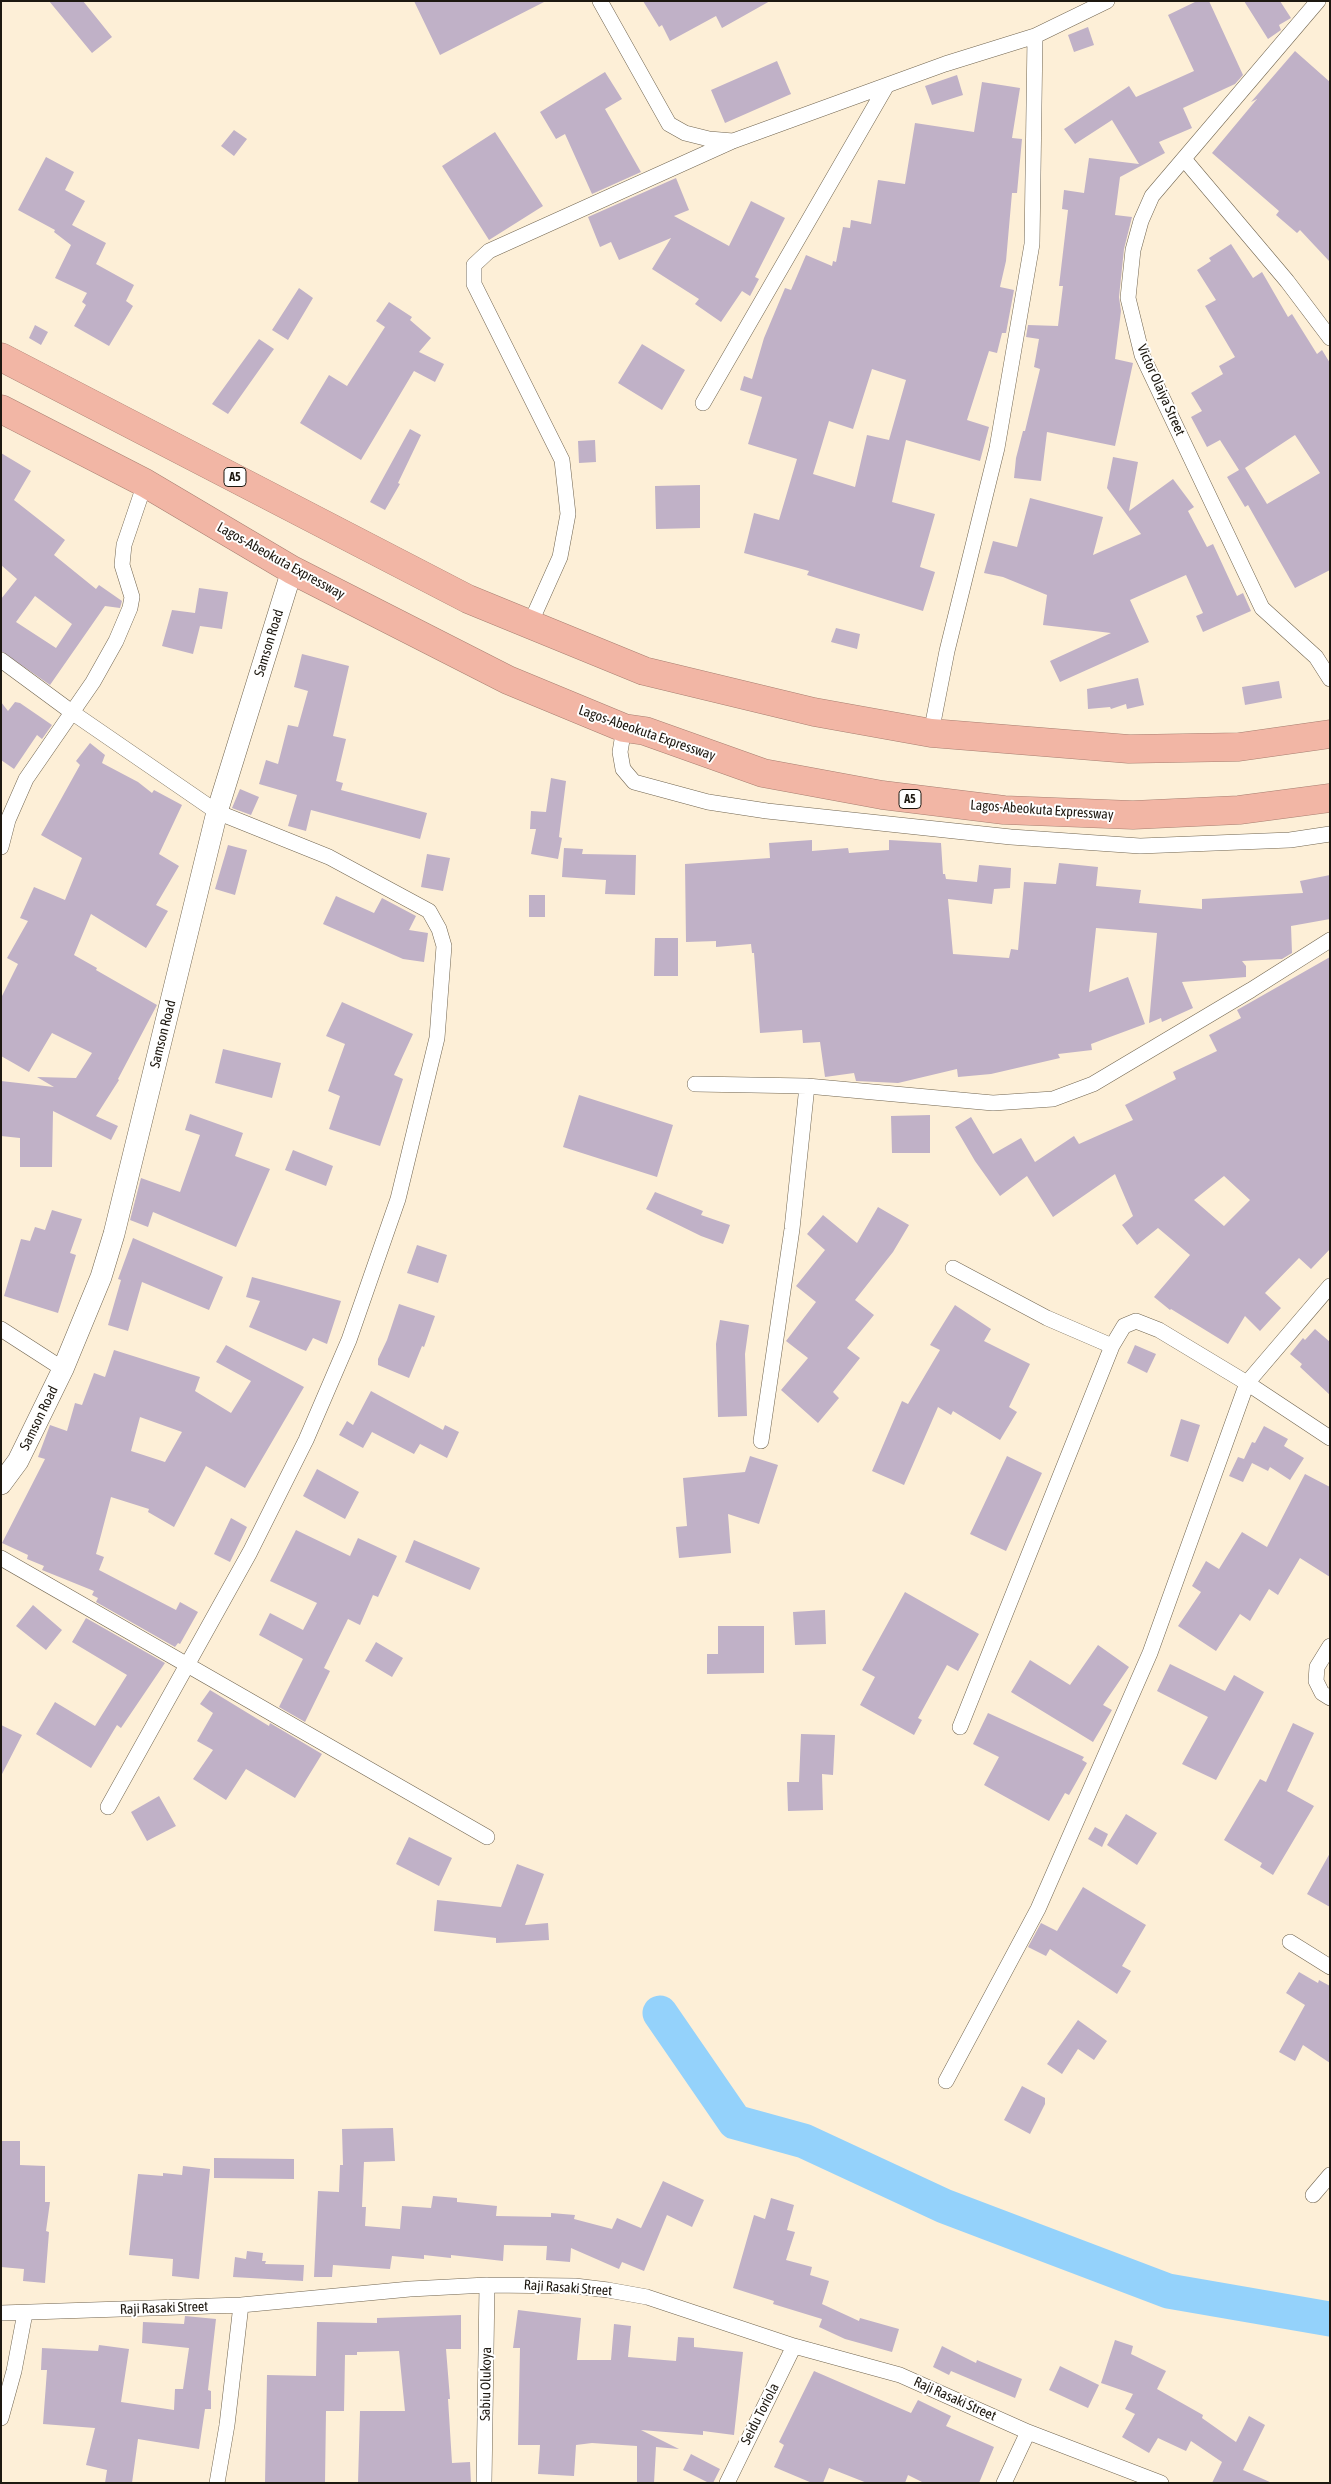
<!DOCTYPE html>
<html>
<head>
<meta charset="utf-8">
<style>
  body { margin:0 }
  #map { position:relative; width:1331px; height:2484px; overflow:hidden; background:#fdefd7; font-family:"Asap Condensed",sans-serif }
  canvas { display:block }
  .frame { position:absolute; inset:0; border:2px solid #1d1810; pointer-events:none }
</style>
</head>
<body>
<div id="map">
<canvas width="1331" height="2484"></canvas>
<div class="frame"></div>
</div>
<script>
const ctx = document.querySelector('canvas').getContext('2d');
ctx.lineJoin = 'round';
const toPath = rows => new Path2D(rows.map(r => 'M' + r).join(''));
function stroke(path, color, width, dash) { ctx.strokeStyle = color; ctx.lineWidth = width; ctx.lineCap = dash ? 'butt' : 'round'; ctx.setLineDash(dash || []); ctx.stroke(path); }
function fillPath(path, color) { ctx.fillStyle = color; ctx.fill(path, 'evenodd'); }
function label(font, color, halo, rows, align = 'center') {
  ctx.font = font + ' "Asap Condensed",sans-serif'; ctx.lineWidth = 4; ctx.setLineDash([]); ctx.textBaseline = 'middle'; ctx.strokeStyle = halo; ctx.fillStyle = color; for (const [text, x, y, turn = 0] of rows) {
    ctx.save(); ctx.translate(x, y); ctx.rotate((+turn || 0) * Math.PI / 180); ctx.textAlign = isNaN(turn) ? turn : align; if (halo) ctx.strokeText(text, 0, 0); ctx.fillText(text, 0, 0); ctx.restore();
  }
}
stroke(toPath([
  [660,2013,735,2122,804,2141,944,2206,1168,2291,1330,2319]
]), '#94d2fb', 35);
fillPath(toPath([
  [49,1,83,1,112,37,92,53],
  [414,1,546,1,440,55],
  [643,1,770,1,722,28,716,16,670,41,662,25,659,27],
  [1197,1,1209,1,1243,75,1235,84,1183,108,1192,128,1159,142,1165,153,1120,177,1115,215,1132,217,1124,249,1119,297,1121,311,1115,359,1133,363,1115,446,1047,432,1041,481,1014,478,1016,458,1023,431,1025,431,1040,369,1034,367,1039,339,1026,337,1028,325,1058,326,1063,286,1059,286,1068,210,1062,209,1064,190,1084,193,1089,158,1139,164,1112,120,1075,144,1064,129,1129,86,1136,97,1194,71,1168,15],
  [1244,1,1280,1,1291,18,1279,25,1281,30,1268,39],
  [1088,27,1094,45,1074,52,1068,35],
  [1295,51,1330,82,1330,262,1300,230,1297,233,1276,215,1279,211,1212,153,1257,99,1251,102],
  [777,61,791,94,725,123,711,90],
  [605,72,622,99,605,109,641,172,592,194,565,134,556,139,540,112],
  [957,75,963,95,932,105,925,86],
  [982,82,1020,88,1012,138,1022,139,1017,193,1012,193,1006,261,1000,287,1014,290,1006,333,1002,333,997,353,989,351,967,420,989,427,980,461,906,440,892,502,935,514,920,567,935,572,923,611,807,575,809,571,744,553,754,513,779,520,797,459,748,444,762,397,740,390,744,376,752,379,764,338,785,288,791,290,806,255,832,266,833,261,836,262,843,227,850,228,851,220,871,224,878,180,905,184,915,123,974,132],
  [872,369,906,380,889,440,867,435,855,487,813,474,829,421,853,429],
  [234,130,247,139,234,156,221,146],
  [495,132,543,206,489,240,442,166],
  [46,157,74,172,65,190,85,201,72,225,106,243,96,264,134,285,126,301,133,306,109,346,74,326,86,305,82,302,87,293,55,278,71,245,54,232,55,230,18,210],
  [676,178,689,210,674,216,729,246,751,201,785,218,755,277,759,279,750,296,742,291,721,322,695,304,699,299,652,269,671,238,619,260,611,242,600,247,588,217],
  [1231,244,1253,278,1262,272,1288,317,1292,314,1317,354,1322,350,1330,363,1330,570,1295,588,1248,505,1245,507,1227,477,1239,470,1220,440,1207,447,1191,417,1202,411,1191,393,1223,374,1219,366,1235,357,1205,306,1216,300,1197,270,1211,261,1209,258],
  [1295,435,1320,473,1267,504,1245,468],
  [299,288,313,298,288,340,272,330],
  [389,302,412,317,410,320,431,338,419,352,444,364,435,382,414,371,361,460,300,423,329,375,347,386,385,327,376,321],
  [35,325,48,332,41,345,29,338],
  [259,339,274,349,228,414,212,404],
  [642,344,685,370,662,410,618,383],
  [410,429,421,435,398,483,400,484,385,510,370,502],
  [595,440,596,462,579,463,578,441],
  [1,453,31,471,14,500,65,540,54,555,96,589,99,585,122,601,120,608,105,606,50,685,1,651,1,599,17,579,1,565],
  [35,596,72,624,56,648,16,622],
  [1113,457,1138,462,1129,511,1173,479,1194,507,1188,511,1207,547,1213,544,1237,596,1243,593,1251,611,1203,632,1196,616,1203,613,1186,575,1130,600,1149,642,1060,682,1050,661,1111,633,1043,625,1047,595,1003,577,984,573,993,541,1017,547,1030,498,1103,517,1093,555,1141,534,1107,488],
  [700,485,700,528,656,529,655,486],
  [199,588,228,592,222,629,200,626,193,654,162,646,172,610,195,613],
  [836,628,860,634,857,649,831,642],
  [302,654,349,666,333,736,346,739,336,781,343,783,341,790,427,813,420,839,311,810,306,831,288,826,297,795,259,784,266,760,278,764,288,725,298,727,308,691,294,687],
  [1138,678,1144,705,1127,709,1126,704,1111,709,1110,707,1088,709,1087,689],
  [1279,681,1282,698,1245,705,1242,687],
  [1,702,8,711,15,702,20,703,52,725,42,739,37,735,14,769,1,760],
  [90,743,105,755,102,763,138,782,152,793,154,790,182,805,159,854,179,866,156,905,168,911,146,948,91,914,74,955,97,968,96,970,157,1005,118,1079,119,1080,96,1116,118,1126,111,1140,53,1111,52,1167,20,1167,20,1138,1,1136,1,1081,54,1087,37,1077,76,1078,92,1053,52,1033,29,1072,1,1056,1,998,18,964,7,958,28,921,20,918,34,887,65,900,82,858,41,835,80,765,76,761],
  [551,778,566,781,559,837,562,838,558,859,531,854,536,829,530,829,531,811,546,812],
  [240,789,259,797,251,815,232,808],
  [812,840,812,851,848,848,849,853,889,850,889,840,941,843,943,874,945,874,946,879,977,882,979,865,1011,868,1010,888,994,889,992,904,948,899,953,954,1009,958,1011,949,1018,950,1024,882,1056,884,1059,863,1098,867,1096,886,1141,890,1139,903,1202,909,1202,899,1303,893,1300,881,1330,875,1330,919,1291,926,1292,953,1282,959,1242,961,1246,966,1246,977,1182,982,1193,1008,1162,1022,1161,1018,1149,1023,1157,933,1096,928,1089,992,1128,977,1145,1024,1091,1044,1092,1050,1058,1054,1060,1058,991,1074,958,1077,957,1069,898,1083,856,1081,854,1073,825,1077,820,1042,803,1043,802,1030,760,1033,754,953,752,953,751,944,716,947,716,941,686,942,685,864,770,858,769,843],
  [228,845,247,850,235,895,215,889],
  [564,848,583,849,582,854,636,855,635,895,605,894,606,880,562,877],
  [427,854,450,858,443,891,421,887],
  [529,895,545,895,545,917,529,917],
  [336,896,374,913,382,898,416,916,409,930,428,933,424,962,403,959,323,924],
  [655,938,678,938,678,976,654,976],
  [1330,957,1330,1249,1311,1269,1299,1258,1265,1293,1281,1308,1260,1331,1245,1316,1228,1344,1171,1309,1170,1310,1154,1297,1190,1255,1158,1228,1137,1245,1122,1225,1133,1216,1115,1174,1053,1217,1027,1176,1000,1196,975,1161,955,1127,971,1117,993,1154,1021,1138,1035,1162,1074,1136,1079,1144,1133,1120,1125,1105,1176,1079,1173,1072,1217,1051,1209,1035,1241,1018,1237,1010],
  [1224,1176,1250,1200,1224,1226,1194,1200],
  [342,1002,413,1034,394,1075,403,1079,380,1146,329,1129,340,1096,328,1091,345,1044,326,1036],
  [223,1049,281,1063,272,1098,215,1083],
  [579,1095,673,1125,657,1177,563,1147],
  [190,1114,243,1133,235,1156,270,1169,236,1247,153,1212,148,1227,130,1220,141,1178,180,1192,200,1135,185,1130],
  [930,1115,930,1153,892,1153,891,1116],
  [293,1150,333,1166,326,1186,285,1170],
  [655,1192,703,1211,701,1215,730,1225,723,1244,701,1236,646,1209],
  [878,1207,909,1225,893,1252,855,1300,874,1315,847,1348,860,1358,833,1392,839,1398,818,1423,781,1390,808,1358,786,1341,816,1302,796,1286,825,1250,807,1234,823,1215,857,1243],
  [52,1210,82,1219,70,1253,76,1255,58,1313,4,1296,21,1239,30,1241,35,1227,45,1230],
  [133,1238,223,1277,209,1310,142,1282,128,1331,108,1325,121,1280,118,1279],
  [417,1245,447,1255,438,1283,407,1273],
  [252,1277,341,1301,327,1344,313,1338,306,1351,249,1327,260,1301,246,1297],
  [399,1304,435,1316,424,1347,422,1346,409,1378,378,1365,378,1359,387,1340],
  [955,1305,991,1329,984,1341,1030,1364,1009,1407,1017,1412,1000,1440,953,1411,951,1415,938,1407,904,1485,872,1471,902,1401,908,1404,940,1350,930,1345],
  [720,1320,749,1325,745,1354,747,1416,718,1417,716,1344],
  [1315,1329,1330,1342,1330,1395,1300,1367,1302,1364,1290,1354,1303,1338,1305,1340],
  [226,1345,304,1387,245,1488,206,1466,174,1527,148,1512,149,1509,111,1497,96,1554,104,1557,99,1570,176,1610,180,1602,198,1612,180,1644,178,1643,175,1647,96,1602,98,1598,92,1595,94,1591,42,1570,44,1566,27,1559,28,1555,2,1543,45,1459,38,1457,50,1425,67,1431,75,1403,82,1405,94,1373,105,1377,114,1350,200,1377,195,1391,231,1413,251,1381,216,1362],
  [140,1417,182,1432,165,1462,131,1451],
  [1135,1345,1156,1354,1147,1373,1127,1363],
  [371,1391,443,1430,445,1425,459,1432,447,1458,420,1444,414,1454,372,1432,363,1448,339,1435,347,1421,353,1425],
  [1181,1419,1200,1425,1188,1462,1170,1456],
  [1264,1426,1288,1439,1284,1446,1304,1458,1290,1480,1270,1467,1268,1471,1252,1463,1243,1482,1229,1476,1238,1457,1244,1459,1252,1442,1255,1443],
  [750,1456,778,1465,759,1524,728,1514,731,1553,679,1558,676,1527,687,1526,683,1478,745,1472],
  [1007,1456,1042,1473,1006,1551,970,1534],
  [317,1469,359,1492,345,1519,303,1496],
  [1305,1474,1330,1487,1330,1577,1300,1558,1278,1595,1269,1589,1250,1621,1240,1614,1216,1651,1178,1626,1201,1592,1192,1586,1206,1561,1219,1569,1242,1532,1267,1547],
  [231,1518,247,1527,230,1562,214,1554],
  [296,1530,350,1556,358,1538,397,1556,378,1597,373,1595,360,1625,348,1619,324,1668,330,1671,305,1722,279,1707,303,1659,259,1635,270,1613,303,1630,317,1603,270,1581],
  [414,1540,480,1568,470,1590,405,1562],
  [905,1592,979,1634,958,1671,947,1665,918,1718,922,1720,914,1735,860,1705,875,1677,862,1670],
  [33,1605,62,1630,46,1650,16,1626],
  [825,1610,826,1644,795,1645,793,1612],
  [86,1618,165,1663,121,1728,117,1725,91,1768,36,1734,55,1702,95,1726,127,1675,72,1642],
  [718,1626,764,1626,764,1673,707,1674,707,1654,718,1654],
  [376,1642,403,1658,392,1677,365,1661],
  [1098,1645,1129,1667,1103,1705,1112,1710,1093,1742,1011,1692,1030,1660,1070,1685],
  [1170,1664,1225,1691,1234,1675,1264,1692,1216,1780,1182,1764,1208,1717,1157,1691],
  [210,1690,269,1726,270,1723,322,1754,295,1798,246,1769,226,1800,193,1779,213,1750,197,1741,213,1713,200,1704],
  [988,1713,1084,1757,1082,1760,1087,1763,1069,1795,1065,1793,1049,1821,984,1785,999,1757,973,1744],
  [1293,1723,1314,1733,1287,1791,1314,1806,1273,1875,1260,1867,1262,1863,1224,1840,1260,1779,1266,1782],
  [1,1725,22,1735,1,1776],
  [801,1734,835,1735,833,1775,822,1774,823,1810,788,1811,787,1782,799,1782],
  [159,1796,176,1826,147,1841,131,1812],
  [1126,1814,1157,1833,1137,1865,1107,1845],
  [1095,1827,1108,1834,1102,1847,1088,1839],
  [409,1837,452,1858,439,1886,396,1864],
  [1330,1853,1330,1907,1307,1894],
  [517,1864,544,1874,525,1925,548,1923,549,1940,496,1943,496,1938,434,1931,437,1900,501,1907],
  [1083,1887,1146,1925,1122,1966,1131,1971,1117,1994,1050,1949,1046,1956,1028,1947,1041,1923,1057,1931],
  [1299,1972,1318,1983,1319,1980,1330,1986,1330,2063,1303,2045,1295,2061,1279,2052,1305,2005,1286,1993],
  [1078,2020,1107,2041,1094,2060,1078,2049,1062,2074,1047,2064],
  [1022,2086,1045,2098,1045,2104,1030,2134,1004,2120],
  [393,2128,395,2161,364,2162,362,2207,366,2207,365,2226,400,2229,402,2206,431,2208,433,2196,457,2198,457,2202,497,2206,496,2216,551,2217,551,2213,575,2215,574,2219,612,2229,617,2218,641,2228,663,2181,704,2200,692,2227,667,2215,644,2271,622,2262,619,2269,571,2248,570,2262,546,2260,547,2246,504,2245,503,2261,451,2255,451,2258,424,2255,424,2259,392,2256,390,2269,333,2265,332,2277,314,2277,318,2191,339,2192,340,2165,343,2165,342,2129],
  [1,2141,20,2141,20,2165,45,2166,45,2202,50,2202,46,2231,49,2232,45,2283,23,2281,24,2269,1,2267],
  [214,2158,294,2159,294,2179,214,2178],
  [183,2166,210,2169,199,2279,172,2276,173,2259,129,2255,138,2174,163,2176,163,2173,182,2175],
  [771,2198,794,2205,787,2230,795,2232,786,2260,812,2267,810,2275,829,2281,822,2304,859,2321,860,2318,899,2329,892,2352,845,2339,819,2327,822,2319,773,2304,774,2301,733,2288,754,2215,765,2219],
  [247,2251,263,2253,262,2261,266,2261,265,2264,304,2265,303,2281,233,2277,235,2257,246,2259],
  [518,2310,581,2318,577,2360,611,2360,614,2324,631,2326,628,2357,676,2361,678,2337,694,2338,694,2347,743,2352,734,2435,703,2431,703,2435,641,2430,679,2449,656,2447,654,2483,637,2483,637,2446,592,2443,576,2445,574,2476,538,2474,540,2445,518,2445,520,2348,513,2348],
  [461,2315,461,2349,446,2349,450,2399,448,2399,452,2463,470,2462,471,2483,358,2483,360,2411,405,2411,399,2351,357,2352,357,2355,345,2355,344,2411,326,2411,325,2483,265,2483,267,2375,316,2376,317,2322,377,2323,377,2318],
  [185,2316,216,2319,208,2390,211,2391,211,2409,205,2409,199,2449,138,2439,132,2483,105,2483,107,2470,86,2465,95,2428,43,2424,47,2370,41,2370,42,2348,98,2351,99,2345,129,2349,121,2402,174,2410,175,2389,183,2389,189,2348,142,2343,143,2322,184,2324],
  [1115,2340,1133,2346,1131,2354,1166,2371,1157,2389,1203,2415,1202,2418,1236,2442,1249,2416,1265,2425,1243,2470,1272,2483,1212,2483,1222,2462,1191,2441,1186,2451,1158,2438,1149,2453,1122,2437,1135,2414,1125,2409,1133,2394,1101,2383],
  [942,2346,976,2363,977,2360,1022,2379,1015,2398,951,2371,949,2375,933,2367],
  [1060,2366,1099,2385,1088,2408,1049,2390],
  [814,2371,911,2413,918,2400,951,2416,946,2426,994,2447,979,2483,924,2483,908,2475,905,2483,867,2483,829,2468,823,2483,812,2483,774,2467,784,2445,779,2442],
  [691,2454,720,2469,713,2483,709,2483,683,2470]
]), '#c0b1c7');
const street = toPath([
  [600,1,669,124,685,133,709,139,733,141,945,64,1035,36,1107,1],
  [1318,1,1152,196,1141,221,1133,250,1128,298,1142,355,1262,608,1316,657,1330,679],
  [1184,159,1287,281,1330,338],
  [703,403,887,85],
  [530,624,560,557,568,514,562,460,474,284,474,265,489,251,733,141],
  [1,660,73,713,217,812,329,857,429,911,439,929,444,946,437,1038,398,1199,349,1340,306,1440,250,1552,108,1807],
  [624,728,620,752,623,769,634,782,708,802,767,811,1011,837,1140,846,1290,840,1330,834],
  [931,733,947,651,997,448,1032,244,1035,36],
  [1,847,8,820,26,779,93,682,116,641,130,608,132,597,122,565,124,545,145,483],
  [695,1084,807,1086,993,1103,1053,1099,1093,1084,1251,990,1330,940],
  [953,1268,1047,1318,1112,1346],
  [1,1329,63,1369],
  [761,1441,792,1229,807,1086],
  [1,1558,487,1837],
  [1330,1646,1317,1667,1316,1681,1322,1693,1330,1698],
  [960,1727,1112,1346,1124,1326,1136,1321,1159,1330,1247,1383,1330,1438],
  [1290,1942,1330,1967],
  [946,2081,1038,1909,1150,1653,1247,1383,1330,1286],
  [1313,2195,1330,2175],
  [1,2313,241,2305,410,2289,487,2285,575,2286,608,2290,647,2297,794,2346,900,2375,1028,2432,1161,2483],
  [1,2418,14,2371,25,2313],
  [217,2483,227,2425,241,2305],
  [484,2483,487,2285],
  [727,2483,794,2346],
  [1004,2483,1028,2432]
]);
const secondary = toPath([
  [1,1484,18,1461,63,1369,101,1277,114,1234,217,812,292,570]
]);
const highway = toPath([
  [1,357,468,599,644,671,814,712,931,733,1129,749,1239,747,1330,734],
  [1,409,145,483,292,570,508,680,624,728,645,731,763,773,882,795,1004,810,1133,815,1239,810,1330,798]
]);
stroke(street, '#716550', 16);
stroke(secondary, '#716550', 22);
stroke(highway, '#a77f71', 29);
stroke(street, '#fff', 15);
stroke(secondary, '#fff', 21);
stroke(highway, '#f2b6a5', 28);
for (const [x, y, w] of [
  [235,477,22],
  [910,799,22]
]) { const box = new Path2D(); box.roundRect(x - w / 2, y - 9.5, w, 19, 4); ctx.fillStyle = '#fff'; ctx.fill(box); stroke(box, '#1d1810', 1); }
label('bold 12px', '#1d1810', null, [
  ["A5",235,477],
  ["A5",910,799]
]);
label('14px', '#1d1810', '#fff', [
  ["Victor Olaiya Street",1161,390,66],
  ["Lagos-Abeokuta Expressway",281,561,29],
  ["Samson Road",269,643,-73],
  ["Lagos-Abeokuta Expressway",647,733,19],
  ["Lagos-Abeokuta Expressway",1042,810,4],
  ["Samson Road",163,1034,-76],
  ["Samson Road",39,1418,-64],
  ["Raji Rasaki Street",568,2288,4],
  ["Raji Rasaki Street",164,2308,-2],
  ["Sabiu Olukoya",486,2384,-89],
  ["Raji Rasaki Street",955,2399,24],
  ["Seidu Toriola",760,2414,-63]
]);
</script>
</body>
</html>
